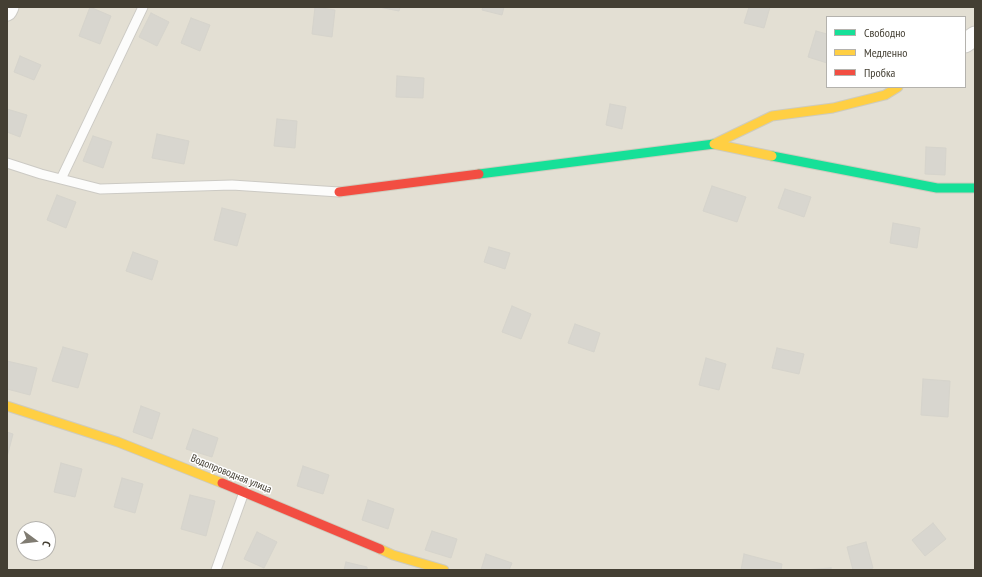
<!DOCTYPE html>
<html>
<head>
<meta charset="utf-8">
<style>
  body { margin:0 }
  #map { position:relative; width:982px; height:577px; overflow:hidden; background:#eeede6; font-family:"PT Sans Narrow",sans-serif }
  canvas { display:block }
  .frame { position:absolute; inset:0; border:8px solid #443f33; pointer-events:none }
  .legend { position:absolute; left:826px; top:16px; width:140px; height:72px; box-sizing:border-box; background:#fff; border:1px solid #b4b2ad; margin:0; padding:5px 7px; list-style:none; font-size:12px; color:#443f33 }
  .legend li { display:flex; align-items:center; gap:8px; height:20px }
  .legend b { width:20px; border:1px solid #b4b2ad }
  .north { position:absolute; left:16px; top:521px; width:40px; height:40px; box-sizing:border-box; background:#fff; border:1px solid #b4b2ad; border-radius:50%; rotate:105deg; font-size:11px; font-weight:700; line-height:16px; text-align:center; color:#443f33 }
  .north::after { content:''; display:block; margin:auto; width:14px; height:18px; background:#807c72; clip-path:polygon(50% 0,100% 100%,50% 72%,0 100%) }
</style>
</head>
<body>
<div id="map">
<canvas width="982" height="577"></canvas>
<div class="frame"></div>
<ul class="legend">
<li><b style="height:5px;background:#16e098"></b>Свободно</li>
<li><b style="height:5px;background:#ffcf43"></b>Медленно</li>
<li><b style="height:5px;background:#f24e42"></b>Пробка</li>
</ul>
<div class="north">С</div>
</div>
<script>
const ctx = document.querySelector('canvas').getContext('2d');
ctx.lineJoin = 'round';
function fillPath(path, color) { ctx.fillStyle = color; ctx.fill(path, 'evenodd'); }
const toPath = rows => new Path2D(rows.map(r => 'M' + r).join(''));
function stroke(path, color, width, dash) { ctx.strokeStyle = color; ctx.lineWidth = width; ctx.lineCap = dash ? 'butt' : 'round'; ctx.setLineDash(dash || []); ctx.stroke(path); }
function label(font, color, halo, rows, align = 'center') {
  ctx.font = font + ' "PT Sans Narrow",sans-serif'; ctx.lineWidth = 3; ctx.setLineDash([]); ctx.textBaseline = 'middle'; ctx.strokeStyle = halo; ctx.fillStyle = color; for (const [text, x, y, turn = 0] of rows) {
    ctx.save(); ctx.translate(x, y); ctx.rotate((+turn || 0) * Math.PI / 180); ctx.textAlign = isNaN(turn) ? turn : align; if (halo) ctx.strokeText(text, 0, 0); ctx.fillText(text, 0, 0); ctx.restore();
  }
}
fillPath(toPath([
  [7,7,975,7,975,570,7,570],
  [827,17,965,17,965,87,827,87],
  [24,529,48,529,48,553,24,553]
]), '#e3dfd3');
const building = toPath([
  [90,7,111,16,100,44,79,36,90,7],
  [315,7,335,10,332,37,312,34,315,7],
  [379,7,400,7,399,11,379,7],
  [483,7,504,7,502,15,482,10,483,7],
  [749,7,770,7,764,28,744,23,749,7],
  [151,13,169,22,157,46,139,37,151,13],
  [191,18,210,25,200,51,181,43,191,18],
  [816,31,827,34,827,63,808,57,816,31],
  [20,56,41,65,34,80,14,72,20,56],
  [397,76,424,78,423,98,396,97,397,76],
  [610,104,626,107,622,129,606,125,610,104],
  [7,109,27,115,20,137,7,132,7,109],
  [277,119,297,121,295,148,274,146,277,119],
  [157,134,189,141,184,164,152,158,157,134],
  [93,136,112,142,103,168,83,161,93,136],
  [926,147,946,148,945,175,925,174,926,147],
  [712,186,746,197,737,222,703,211,712,186],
  [785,189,811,197,804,217,778,208,785,189],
  [57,195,76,202,66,228,47,220,57,195],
  [222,208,246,214,237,246,214,240,222,208],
  [893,223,920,228,917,248,890,243,893,223],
  [489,247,510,253,505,269,484,262,489,247],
  [133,252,158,261,152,280,126,271,133,252],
  [512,306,531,314,521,339,502,332,512,306],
  [575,324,600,333,594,352,568,343,575,324],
  [63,347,88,354,78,388,52,381,63,347],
  [777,348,804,354,799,374,772,368,777,348],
  [706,358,726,364,719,390,699,385,706,358],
  [7,361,37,368,30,395,7,389,7,361],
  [923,379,950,381,948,417,921,415,923,379],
  [141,406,160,413,152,439,133,432,141,406],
  [193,429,218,438,212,457,186,449,193,429],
  [7,432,13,434,7,457,7,432],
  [61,463,82,469,75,497,54,492,61,463],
  [303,466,329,475,323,494,297,486,303,466],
  [122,478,143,484,135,513,114,507,122,478],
  [190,495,215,501,206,536,181,529,190,495],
  [368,500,394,509,388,529,362,520,368,500],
  [933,523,946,539,925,556,912,540,933,523],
  [432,531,457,539,451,558,425,550,432,531],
  [257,532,277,542,264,568,244,559,257,532],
  [866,542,873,568,867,570,853,570,847,547,866,542],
  [486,554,512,563,509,570,481,570,486,554],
  [744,554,782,564,781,570,741,570,744,554],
  [346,562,367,567,367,570,344,570,346,562],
  [831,568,831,570,804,570,831,568]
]);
fillPath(building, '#d8d6cf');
stroke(building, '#d6d4cc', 1);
const lane = toPath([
  [7,163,41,174,100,189,232,185,339,192],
  [61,179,143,7],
  [216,570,244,492]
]);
const street = toPath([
  [7,11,9,7],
  [965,43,975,36]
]);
const fast = toPath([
  [772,156,937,188,975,188],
  [479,174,714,144]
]);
const slow = toPath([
  [772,156,714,144,772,116,833,108,885,95,898,87],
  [7,406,118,442,222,483],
  [380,549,393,555,444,570]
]);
const jam = toPath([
  [339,192,479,174],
  [222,483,380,549]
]);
stroke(lane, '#cccac4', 11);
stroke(street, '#cccac4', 21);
stroke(fast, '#cecbbd', 11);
stroke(slow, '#cecbbd', 11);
stroke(jam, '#cecbbd', 11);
stroke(lane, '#fcfcfb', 9);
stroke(street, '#fcfcfb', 19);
stroke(fast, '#16e098', 9);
stroke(slow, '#ffcf43', 9);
stroke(jam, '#f24e42', 9);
label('11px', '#443f33', '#fff', [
  ["Водопроводная улица",231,474,22]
]);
</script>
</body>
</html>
